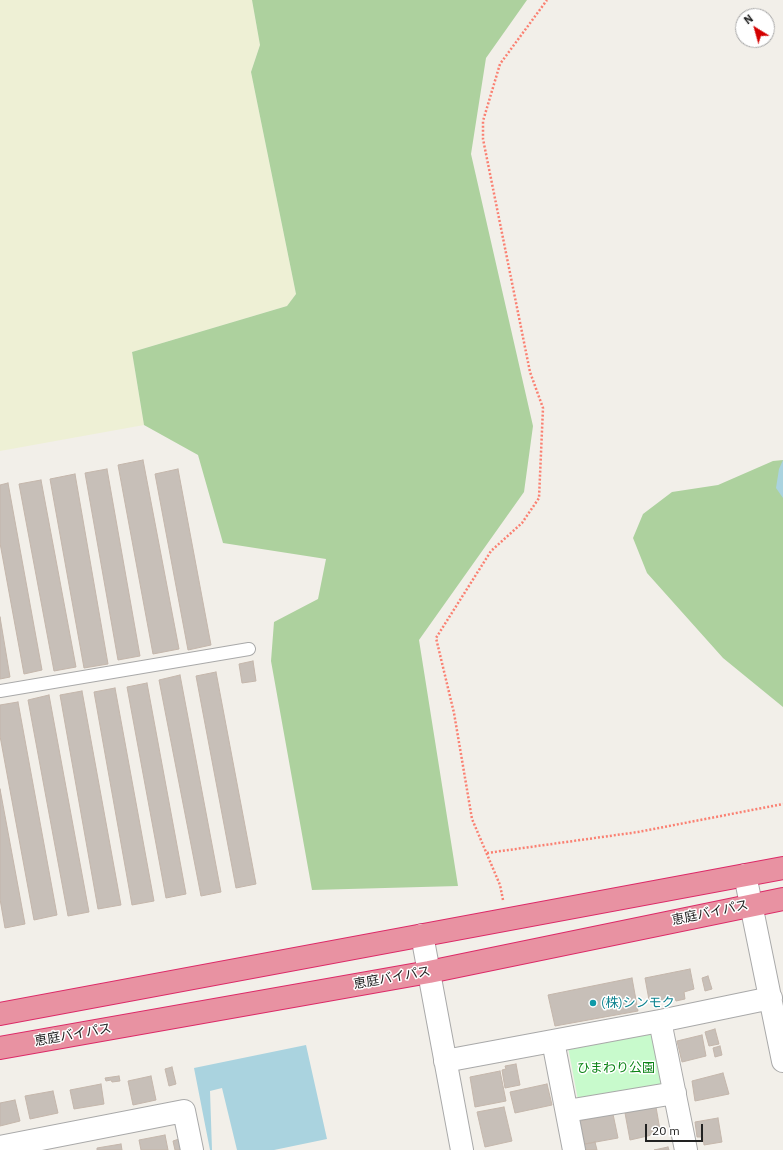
<!DOCTYPE html>
<html>
<head>
<meta charset="utf-8">
<style>
  body { margin:0 }
  #map { position:relative; width:783px; height:1150px; overflow:hidden; background:#f2efe9; font-family:"IBM Plex Sans",sans-serif }
  canvas { display:block }
  .north { position:absolute; left:735px; top:8px; width:40px; height:40px; box-sizing:border-box; background:#fff; border:1px solid #a7a7a7; border-radius:50%; rotate:323deg; font-size:11px; font-weight:700; line-height:16px; text-align:center; color:#222 }
  .north::after { content:''; display:block; margin:auto; width:14px; height:18px; background:#d40000; clip-path:polygon(50% 0,100% 100%,50% 72%,0 100%) }
  .scale { position:absolute; left:645px; top:1124px; width:58px; height:18px; box-sizing:border-box; border:2px solid #222; border-top:0; padding-left:5px; font-size:12px; line-height:14px; white-space:nowrap; color:#222; -webkit-text-stroke:3px #fff; paint-order:stroke }
</style>
</head>
<body>
<div id="map">
<canvas width="783" height="1150"></canvas>
<div class="north">N</div>
<div class="scale">20 m</div>
</div>
<script>
const ctx = document.querySelector('canvas').getContext('2d');
ctx.lineJoin = 'round';
function fillPath(path, color) { ctx.fillStyle = color; ctx.fill(path, 'evenodd'); }
const toPath = rows => new Path2D(rows.map(r => 'M' + r).join(''));
function stroke(path, color, width, dash) { ctx.strokeStyle = color; ctx.lineWidth = width; ctx.lineCap = dash ? 'butt' : 'round'; ctx.setLineDash(dash || []); ctx.stroke(path); }
function label(font, color, halo, rows, align = 'center') {
  ctx.font = font + ' "IBM Plex Sans","Noto Sans JP",sans-serif'; ctx.lineWidth = 3; ctx.setLineDash([]); ctx.textBaseline = 'middle'; ctx.strokeStyle = halo; ctx.fillStyle = color; for (const [text, x, y, turn = 0] of rows) {
    ctx.save(); ctx.translate(x, y); ctx.rotate((+turn || 0) * Math.PI / 180); ctx.textAlign = isNaN(turn) ? turn : align; if (halo) ctx.strokeText(text, 0, 0); ctx.fillText(text, 0, 0); ctx.restore();
  }
}
fillPath(toPath([
  [0,0,252,0,260,45,251,72,296,294,287,306,132,352,144,425,0,451]
]), '#eef0d5');
fillPath(toPath([
  [252,0,527,0,486,58,471,154,533,426,524,492,419,640,458,886,312,890,271,661,274,622,318,599,326,559,223,543,198,455,144,425,132,352,287,306,296,294,251,72,260,45],
  [783,460,783,707,723,658,647,573,633,538,643,514,672,492,718,485,773,461]
]), '#add19e');
fillPath(toPath([
  [652,1031,663,1089,579,1105,568,1047]
]), '#c8facc');
fillPath(toPath([
  [783,460,783,498,776,488,779,469],
  [306,1045,327,1139,274,1150,237,1150,222,1088,210,1091,212,1150,210,1150,194,1068]
]), '#aad3df');
const building = toPath([
  [143,460,179,649,153,654,118,465,143,460],
  [107,469,140,656,118,660,85,473,107,469],
  [178,469,211,645,188,650,155,474,178,469],
  [75,474,108,664,84,668,50,479,75,474],
  [41,480,76,667,54,671,19,484,41,480],
  [8,483,42,670,24,674,0,543,0,485,8,483],
  [0,617,10,677,0,679,0,617],
  [253,661,256,681,242,683,239,664,253,661],
  [216,672,256,884,236,888,196,676,216,672],
  [180,675,221,892,201,896,159,680,180,675],
  [147,683,186,894,166,898,127,687,147,683],
  [115,688,154,901,132,905,94,692,115,688],
  [82,691,121,905,98,909,60,695,82,691],
  [49,695,89,912,68,916,28,700,49,695],
  [18,702,57,915,34,920,0,736,0,705,18,702],
  [0,789,25,924,5,928,0,899,0,789],
  [690,969,694,989,684,992,685,999,676,1001,675,998,661,1001,660,996,649,1000,645,978,690,969],
  [708,976,712,989,705,991,702,978,708,976],
  [632,978,638,1011,555,1026,548,995,632,978],
  [715,1029,719,1044,709,1046,705,1032,715,1029],
  [702,1035,706,1056,682,1062,677,1041,702,1035],
  [720,1046,722,1055,715,1057,713,1048,720,1046],
  [516,1064,520,1085,505,1088,502,1070,506,1069,505,1066,516,1064],
  [172,1067,176,1084,169,1086,165,1069,172,1067],
  [500,1071,506,1101,475,1107,470,1077,500,1071],
  [723,1073,729,1094,695,1101,692,1081,723,1073],
  [119,1076,120,1081,112,1082,111,1080,106,1081,105,1078,119,1076],
  [151,1076,156,1100,133,1105,128,1081,151,1076],
  [101,1084,104,1104,74,1109,70,1090,101,1084],
  [547,1084,552,1105,515,1113,510,1092,547,1084],
  [53,1091,58,1113,30,1119,25,1096,53,1091],
  [15,1100,20,1121,0,1126,0,1103,15,1100],
  [504,1107,512,1141,485,1147,477,1112,504,1107],
  [656,1107,660,1130,651,1132,652,1135,630,1140,625,1113,656,1107],
  [613,1114,618,1138,585,1144,580,1121,613,1114],
  [718,1118,722,1142,704,1145,703,1137,697,1137,695,1122,718,1118],
  [165,1135,168,1150,141,1150,139,1140,165,1135],
  [179,1139,182,1150,175,1150,173,1141,179,1139],
  [595,1142,597,1150,586,1150,585,1144,595,1142],
  [121,1144,122,1150,97,1150,97,1148,121,1144],
  [668,1147,669,1150,654,1150,668,1147]
]);
fillPath(building, '#c7bfb8');
stroke(building, '#c4b6ab', 1);
const lane = toPath([
  [0,691,249,649]
]);
const street = toPath([
  [745,875,783,1061],
  [422,935,462,1150],
  [660,1021,686,1150],
  [553,1041,574,1150],
  [445,1061,660,1021,771,998],
  [567,1111,675,1093],
  [0,1147,184,1111,192,1150]
]);
const highway = toPath([
  [0,1014,783,868],
  [0,1048,429,972,783,899]
]);
stroke(lane, '#a9a9a9', 14);
stroke(street, '#a9a9a9', 24);
stroke(highway, '#dc2a67', 24);
stroke(toPath([
  [487,853,638,832,783,804],
  [503,900,500,885,472,819,454,713,436,638,491,551,522,523,539,498,543,408,530,372,483,139,483,121,500,64,547,0]
]), '#fa8072', 2.5, [2, 2]);
stroke(lane, '#fff', 12);
stroke(street, '#fff', 22);
stroke(highway, '#e892a2', 22);
for (const [x, y, r, color] of [
  [593,1003,4,"#0f9aa8"]
]) { const dot = new Path2D(); dot.arc(x, y, r, 0, 2 * Math.PI); ctx.fillStyle = color; ctx.fill(dot); stroke(dot, '#fff', 1.5); }
label('13px', '#222', '#fff', [
  ["恵庭バイパス",710,913,-12],
  ["恵庭バイパス",392,978,-10],
  ["恵庭バイパス",73,1035,-10]
]);
label('13px', '#0d838f', '#fff', [
  ["(株)シンモク",601,1003]
], 'left');
label('13px', '#0c8416', '#fff', [
  ["ひまわり公園",616,1068]
]);
</script>
</body>
</html>
